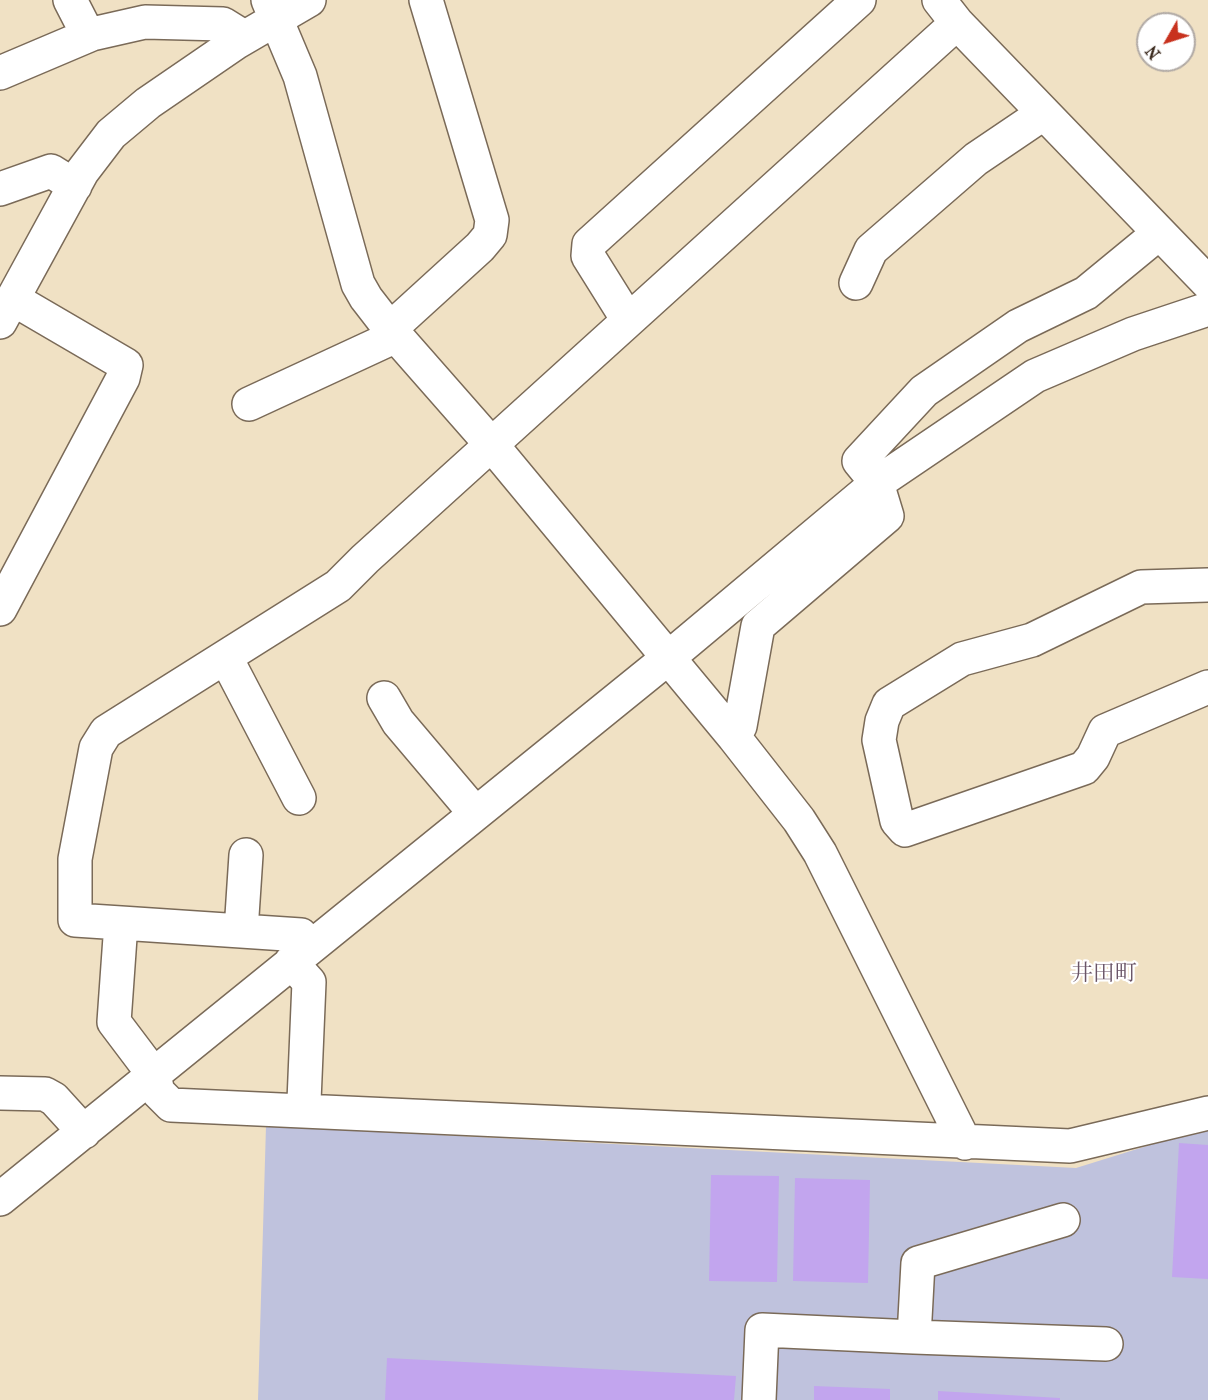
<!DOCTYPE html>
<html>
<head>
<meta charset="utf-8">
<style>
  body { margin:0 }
  #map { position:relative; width:1208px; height:1400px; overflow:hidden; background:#f0e1c4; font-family:"IM FELL French Canon",serif }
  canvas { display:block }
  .north { position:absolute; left:1136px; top:12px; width:60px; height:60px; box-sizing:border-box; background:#fff; border:2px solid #b1aaa5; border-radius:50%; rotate:231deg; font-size:16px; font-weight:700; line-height:24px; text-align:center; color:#3b2a1e }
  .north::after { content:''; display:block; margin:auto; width:21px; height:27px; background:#c8321e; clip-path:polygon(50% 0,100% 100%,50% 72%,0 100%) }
</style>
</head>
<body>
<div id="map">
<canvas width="1208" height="1400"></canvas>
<div class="north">N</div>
</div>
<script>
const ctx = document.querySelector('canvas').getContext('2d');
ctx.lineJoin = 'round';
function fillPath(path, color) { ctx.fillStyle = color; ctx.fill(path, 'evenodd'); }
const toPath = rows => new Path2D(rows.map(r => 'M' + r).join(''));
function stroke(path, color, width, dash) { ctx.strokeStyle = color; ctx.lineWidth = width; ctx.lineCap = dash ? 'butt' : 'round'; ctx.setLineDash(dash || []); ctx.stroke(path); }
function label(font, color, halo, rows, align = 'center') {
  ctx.font = font + ' "IM FELL French Canon","Noto Serif JP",serif'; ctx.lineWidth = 4.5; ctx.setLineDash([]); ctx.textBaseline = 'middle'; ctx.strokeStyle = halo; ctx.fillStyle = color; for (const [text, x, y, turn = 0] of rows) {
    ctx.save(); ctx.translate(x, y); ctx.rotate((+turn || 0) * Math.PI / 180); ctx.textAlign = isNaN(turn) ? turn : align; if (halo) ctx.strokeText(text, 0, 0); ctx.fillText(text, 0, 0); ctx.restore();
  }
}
fillPath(toPath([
  [266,1126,1076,1168,1208,1127,1208,1400,258,1400]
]), '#bfc2dd');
fillPath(toPath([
  [1179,1143,1208,1145,1208,1279,1172,1277],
  [711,1175,779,1176,777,1282,709,1281],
  [795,1178,870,1180,868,1283,793,1281],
  [387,1358,736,1376,734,1400,385,1400],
  [814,1386,890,1389,890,1400,814,1400],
  [938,1391,1060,1398,1060,1400,938,1400]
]), '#c2a5ee');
const minor = toPath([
  [70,0,88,35],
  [268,0,300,76,358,284,366,298,390,329,491,444,734,737,799,820,820,853,965,1143],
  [939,0,957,23,1208,283],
  [957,23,365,559,338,586,106,732,96,748,75,859,75,920,121,923,114,1022,154,1075,158,1092,171,1105,1070,1146,1208,1113],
  [0,73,92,34,145,22,223,24,244,37],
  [0,189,51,171,75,186],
  [856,283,871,250,976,159,1044,113],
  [628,320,588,256,589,244,859,0],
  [0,322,82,172,111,134,148,103,237,42,309,0],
  [390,329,480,247,490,235,492,220,426,0],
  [249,404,396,336],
  [1208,585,1141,587,1032,640,962,659,889,704,882,721,879,740,897,821,905,830,1084,768,1093,757,1105,731,1208,687],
  [0,609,123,378,126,365,13,299],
  [226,658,299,798],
  [384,698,398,722,475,813],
  [734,737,740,726,758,626,887,516,877,483,859,461,924,391,1018,326,1086,293,1159,233],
  [121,923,301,935,311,946],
  [241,931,246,855],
  [291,962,309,982,304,1101,302,1111],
  [0,1093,45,1094,54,1099,84,1132],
  [0,1199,668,658,877,483,1035,376,1133,334,1208,309],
  [914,1337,1106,1344],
  [759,1400,762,1330,914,1337,918,1263,1063,1220]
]);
stroke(minor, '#7a6a58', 36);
stroke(minor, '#fff', 33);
label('22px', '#6a5567', '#fff', [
  ["井田町",1104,975]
]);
</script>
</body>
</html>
